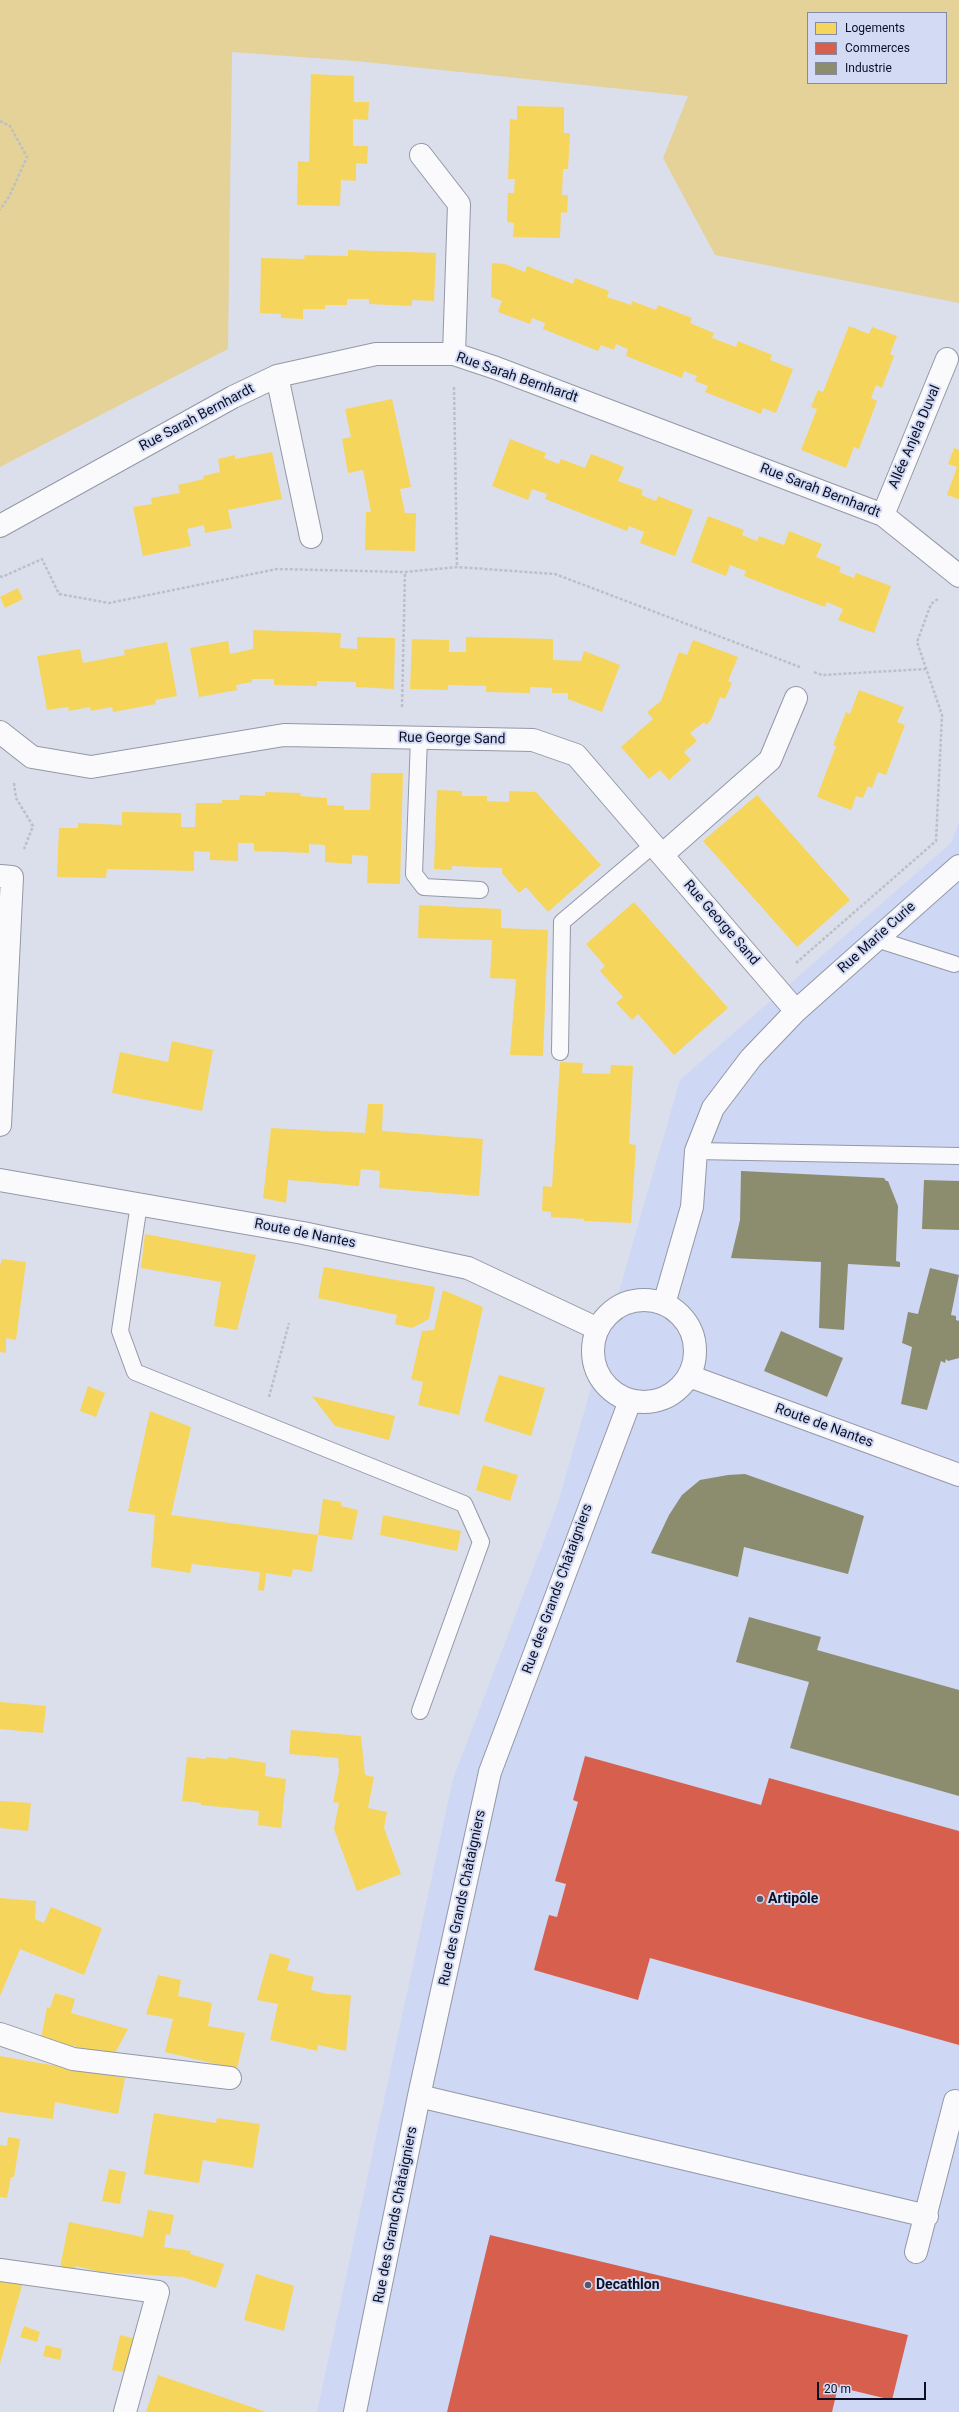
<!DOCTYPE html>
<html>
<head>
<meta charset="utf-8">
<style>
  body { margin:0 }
  #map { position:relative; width:959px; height:2412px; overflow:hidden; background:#dbdfec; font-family:Roboto,sans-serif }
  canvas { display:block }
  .legend { position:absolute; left:807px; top:12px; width:140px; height:72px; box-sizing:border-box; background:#d3dbf4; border:1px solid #838aa1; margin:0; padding:5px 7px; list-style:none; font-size:12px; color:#0b1025 }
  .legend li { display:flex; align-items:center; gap:8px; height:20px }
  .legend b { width:20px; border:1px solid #838aa1 }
  .scale { position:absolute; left:817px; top:2382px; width:109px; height:18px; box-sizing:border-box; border:2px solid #0b1025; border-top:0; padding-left:5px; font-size:12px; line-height:14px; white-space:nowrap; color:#0b1025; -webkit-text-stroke:3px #d3dbf4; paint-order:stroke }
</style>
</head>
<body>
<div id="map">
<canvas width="959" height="2412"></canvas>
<ul class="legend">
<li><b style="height:11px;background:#f6d55c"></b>Logements</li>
<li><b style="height:11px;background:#d6604d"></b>Commerces</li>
<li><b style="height:11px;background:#8c8c6e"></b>Industrie</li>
</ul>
<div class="scale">20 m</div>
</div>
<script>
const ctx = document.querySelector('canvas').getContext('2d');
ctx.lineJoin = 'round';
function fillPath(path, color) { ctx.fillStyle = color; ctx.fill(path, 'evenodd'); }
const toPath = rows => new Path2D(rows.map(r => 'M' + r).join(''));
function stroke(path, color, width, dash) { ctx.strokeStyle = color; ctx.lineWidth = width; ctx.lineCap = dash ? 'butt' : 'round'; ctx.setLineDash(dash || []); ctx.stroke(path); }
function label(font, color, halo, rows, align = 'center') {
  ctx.font = font + ' Roboto,sans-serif'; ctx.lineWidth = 4; ctx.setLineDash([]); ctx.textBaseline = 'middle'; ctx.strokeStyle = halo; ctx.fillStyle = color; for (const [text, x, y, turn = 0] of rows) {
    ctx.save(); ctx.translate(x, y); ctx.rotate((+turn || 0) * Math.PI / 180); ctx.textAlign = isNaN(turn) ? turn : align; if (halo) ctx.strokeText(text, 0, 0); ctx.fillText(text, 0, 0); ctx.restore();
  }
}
fillPath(toPath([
  [959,822,959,2412,317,2412,453,1779,557,1506,680,1080,951,843]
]), '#ced7f4');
fillPath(toPath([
  [0,0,959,0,959,303,715,255,663,158,688,96,356,61,232,52,228,349,0,467],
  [808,13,946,13,946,83,808,83]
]), '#e4d299');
fillPath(toPath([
  [311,74,354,76,354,102,369,102,368,120,353,119,353,146,368,146,367,164,356,163,356,181,341,180,340,206,297,205,298,161,309,162],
  [517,106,564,107,564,133,570,133,568,169,563,169,562,195,568,195,567,213,561,212,560,238,513,237,514,223,507,222,508,193,514,193,515,179,508,179,510,119,517,120],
  [348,250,436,253,434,301,412,300,412,306,369,304,369,299,347,299,347,305,325,305,325,309,303,309,303,319,281,318,281,314,260,313,261,258,304,259,305,255,348,256],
  [492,263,505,264,525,272,527,266,573,284,575,278,609,291,607,297,631,305,632,301,656,310,658,305,692,318,690,323,714,333,712,338,736,347,738,341,772,355,770,360,793,369,776,413,763,408,761,414,705,392,708,386,695,381,697,376,684,371,682,378,626,356,628,349,616,344,614,350,601,345,598,351,543,329,545,323,532,318,530,324,498,312,502,301,491,297],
  [849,326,869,334,872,327,897,336,890,354,894,356,882,388,876,385,871,398,877,401,859,449,854,447,846,468,801,450,817,409,811,407,818,390,823,392],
  [392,399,411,487,400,489,405,513,416,513,415,551,365,550,366,512,371,512,363,470,348,473,342,439,351,437,345,409],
  [510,439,546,453,544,458,559,464,561,459,585,468,591,454,607,460,624,467,618,481,643,490,641,495,656,501,658,496,693,510,675,556,640,543,644,532,629,526,627,531,545,499,547,494,532,489,528,500,492,486],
  [954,448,959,450,959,499,947,495,957,467,948,464],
  [272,452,282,499,228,510,232,528,205,533,204,525,187,529,191,546,143,556,133,507,152,504,151,498,180,493,178,485,204,479,203,476,220,472,218,459,235,455,235,459],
  [708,516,744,530,742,535,757,541,759,536,784,545,789,531,822,544,816,557,841,567,839,572,854,578,856,573,891,586,874,633,838,620,843,609,827,602,825,607,785,592,744,576,746,571,730,565,726,576,691,562],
  [18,588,23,599,5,608,0,597],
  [253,630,341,633,340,648,357,649,357,637,395,638,394,689,356,687,356,682,317,681,317,686,274,685,274,679,252,679,252,682,236,685,237,690,199,697,190,648,228,641,230,654,253,649],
  [466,637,553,639,553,660,581,661,584,651,620,665,602,712,568,699,568,693,552,693,552,688,530,687,530,693,486,692,486,686,448,685,448,690,410,689,412,639,449,640,449,652,466,652],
  [693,640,738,657,728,681,732,683,725,699,720,697,711,720,706,725,704,722,690,733,697,741,684,752,691,760,669,780,660,770,649,779,621,747,653,719,647,712,661,701,679,652,687,655],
  [167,642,177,696,155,700,156,704,113,712,112,707,91,711,90,707,69,711,68,707,47,710,37,656,80,649,83,663,125,655,124,650],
  [859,690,904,707,897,722,905,725,886,775,878,772,872,788,868,786,863,798,856,796,851,810,817,797,836,746,833,745,846,712,850,714],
  [371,773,403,773,400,884,367,883,368,856,352,855,352,864,325,862,325,845,309,844,309,853,254,851,254,843,238,843,238,861,210,860,210,852,194,851,194,871,107,869,106,878,57,877,59,828,78,828,78,823,122,825,122,812,181,813,181,827,195,827,196,803,222,803,222,800,239,800,240,795,265,796,265,792,301,793,300,796,327,798,327,805,344,806,344,810,370,810],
  [437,790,462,791,462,796,487,796,487,801,509,802,509,791,536,792,601,865,548,912,526,887,519,893,502,873,502,868,452,866,452,870,434,869],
  [757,795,850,900,797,947,703,841],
  [634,902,728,1008,674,1055,638,1014,632,1020,616,1003,623,997,600,971,605,966,586,944],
  [419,905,501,909,501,928,548,930,543,1056,510,1055,516,979,490,978,492,940,418,938],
  [172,1041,213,1050,202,1111,112,1093,120,1052,168,1062],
  [560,1062,583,1063,582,1073,610,1074,611,1065,633,1066,629,1144,636,1145,631,1223,584,1221,584,1219,551,1217,551,1212,542,1211,543,1186,552,1187],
  [368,1104,383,1104,382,1131,483,1139,479,1196,379,1188,380,1171,361,1169,359,1186,288,1180,286,1203,263,1198,271,1128,365,1133],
  [145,1234,256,1255,237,1330,214,1326,221,1282,141,1268],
  [2,1259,26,1262,16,1340,6,1338,6,1353,0,1352,0,1266],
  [324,1267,435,1287,429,1319,412,1328,395,1324,397,1315,318,1298],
  [443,1290,483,1307,459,1415,418,1405,423,1382,411,1379,422,1331,434,1330],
  [499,1375,545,1388,531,1436,484,1421],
  [88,1386,105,1393,96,1417,80,1411],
  [312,1396,395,1416,389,1440,335,1426],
  [150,1411,191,1427,171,1515,318,1535,323,1499,341,1502,341,1506,358,1510,352,1540,318,1535,312,1572,293,1569,291,1577,266,1573,264,1591,258,1590,260,1572,192,1564,190,1573,151,1567,155,1515,128,1511],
  [483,1465,518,1475,510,1501,476,1490],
  [383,1515,461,1531,457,1551,380,1535],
  [0,1702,46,1706,43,1733,0,1729],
  [291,1730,361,1736,365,1775,374,1777,368,1808,387,1812,384,1828,401,1874,357,1891,334,1829,339,1803,333,1802,339,1771,338,1758,289,1754],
  [187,1757,206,1759,206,1757,228,1759,229,1757,266,1763,265,1776,286,1779,281,1828,258,1825,259,1811,201,1805,201,1803,182,1801],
  [0,1801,31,1803,28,1831,0,1828],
  [0,1898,36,1901,35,1919,44,1923,51,1907,102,1928,84,1975,20,1949,0,1996],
  [270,1953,290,1959,287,1970,314,1977,311,1990,327,1994,351,1995,346,2051,318,2045,317,2051,270,2040,278,2004,257,2000],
  [158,1975,181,1980,178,1996,212,2003,208,2026,245,2033,237,2069,165,2052,173,2019,146,2014],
  [55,1993,75,1999,71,2013,128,2029,114,2055,41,2039,47,2007,50,2008],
  [0,2056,125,2078,118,2114,55,2102,53,2119,0,2112],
  [154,2113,216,2123,217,2118,260,2124,253,2168,203,2160,199,2183,144,2174],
  [8,2137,20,2139,14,2177,11,2177,7,2198,0,2197,0,2145,7,2146],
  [109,2169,126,2172,120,2204,102,2201],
  [148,2210,174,2215,170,2235,166,2234,164,2247,191,2251,190,2254,224,2264,216,2288,183,2277,101,2272,76,2266,75,2269,60,2268,69,2222,143,2237],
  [256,2274,294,2286,284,2331,244,2320],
  [0,2278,23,2282,0,2364],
  [24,2326,40,2332,37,2342,20,2337],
  [120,2335,144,2341,135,2374,112,2370],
  [46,2345,62,2349,60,2360,43,2356],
  [158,2375,266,2412,146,2412]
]), '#f6d55c');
fillPath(toPath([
  [585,1756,761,1805,769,1778,959,1831,959,2045,650,1958,638,2000,534,1970,549,1915,557,1917,566,1884,555,1881,578,1802,573,1800],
  [490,2235,908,2335,892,2400,838,2387,832,2412,447,2412]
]), '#d6604d');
fillPath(toPath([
  [741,1171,884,1178,886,1181,888,1181,898,1206,896,1261,900,1262,900,1267,848,1264,844,1330,819,1328,821,1262,731,1258,740,1220],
  [924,1180,959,1181,959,1230,922,1229],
  [930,1268,959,1275,951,1315,956,1316,956,1320,959,1321,959,1358,948,1361,946,1359,945,1363,941,1361,927,1410,901,1404,912,1347,902,1343,908,1312,918,1314],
  [781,1331,843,1358,827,1397,764,1371],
  [745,1474,864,1516,848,1574,744,1547,738,1577,651,1553,669,1515,682,1495,700,1480,728,1475],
  [749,1617,821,1637,817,1650,959,1690,959,1796,790,1748,809,1682,736,1662]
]), '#8c8c6e');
const service = toPath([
  [419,738,414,874,424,887,480,890],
  [876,939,954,964],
  [560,1052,562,922,653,845],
  [696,1151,959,1156],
  [139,1204,120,1331,135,1372,464,1504,481,1542,420,1711]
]);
const minor = toPath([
  [421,155,459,204,454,354],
  [277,376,311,537],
  [883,515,947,359],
  [0,526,233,397,277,376,376,354,454,354,496,368,883,515,959,576],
  [0,732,32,757,91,767,284,735,533,740,576,755,796,1011],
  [662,855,770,760,796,698],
  [0,876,12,877,0,1125],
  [664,1304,692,1207,696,1151,713,1108,751,1058,796,1011,959,866],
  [0,2034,73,2059,230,2078],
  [419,2096,927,2216],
  [916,2252,955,2101],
  [0,2270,158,2292,125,2412],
  [355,2412,419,2096,490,1772,630,1401]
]);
const tertiary = toPath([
  [0,1180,303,1233,468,1268,598,1329],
  '593 1351a51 51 0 1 1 102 0a51 51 0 1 1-102 0Z',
  [689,1376,959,1475]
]);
stroke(service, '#9398a7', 18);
stroke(minor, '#9398a7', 24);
stroke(tertiary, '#9398a7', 24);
stroke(toPath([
  [0,121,10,126,27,157,9,197,0,210],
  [454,387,457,567],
  [0,576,2,577,42,559,59,594,109,603,277,569,405,572,457,567,555,574,800,667],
  [814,672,822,675,926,669],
  [402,707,405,572],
  [14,783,16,798,33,826,24,849],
  [796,963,936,841,942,715,917,642,931,604,939,598],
  [269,1397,289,1323]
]), '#bdbfc6', 2.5, [3, 2]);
stroke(service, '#fafafc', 16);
stroke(minor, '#fafafc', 22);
stroke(tertiary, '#fafafc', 22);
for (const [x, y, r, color] of [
  [760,1899,4,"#54586b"],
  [588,2285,4,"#54586b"]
]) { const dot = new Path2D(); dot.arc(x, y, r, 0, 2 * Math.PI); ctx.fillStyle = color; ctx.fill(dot); stroke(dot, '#d3dbf4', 1.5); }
label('14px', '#0b1025', '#d3dbf4', [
  ["Rue Sarah Bernhardt",517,378,19],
  ["Rue Sarah Bernhardt",197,418,-28],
  ["Allée Anjela Duval",915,437,-67],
  ["Rue Sarah Bernhardt",820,491,21],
  ["Rue George Sand",452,739,1],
  ["Rue George Sand",721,923,49],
  ["Rue Marie Curie",877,938,-42],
  ["Route de Nantes",305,1234,11],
  ["Route de Nantes",824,1426,20],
  ["Rue des Grands Châtaigniers",558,1589,-70],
  ["Rue des Grands Châtaigniers",463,1898,-78],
  ["Rue des Grands Châtaigniers",396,2215,-79]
]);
label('bold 14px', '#0b1025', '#d3dbf4', [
  ["Artipôle",768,1899],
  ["Decathlon",596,2285]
], 'left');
</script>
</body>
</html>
